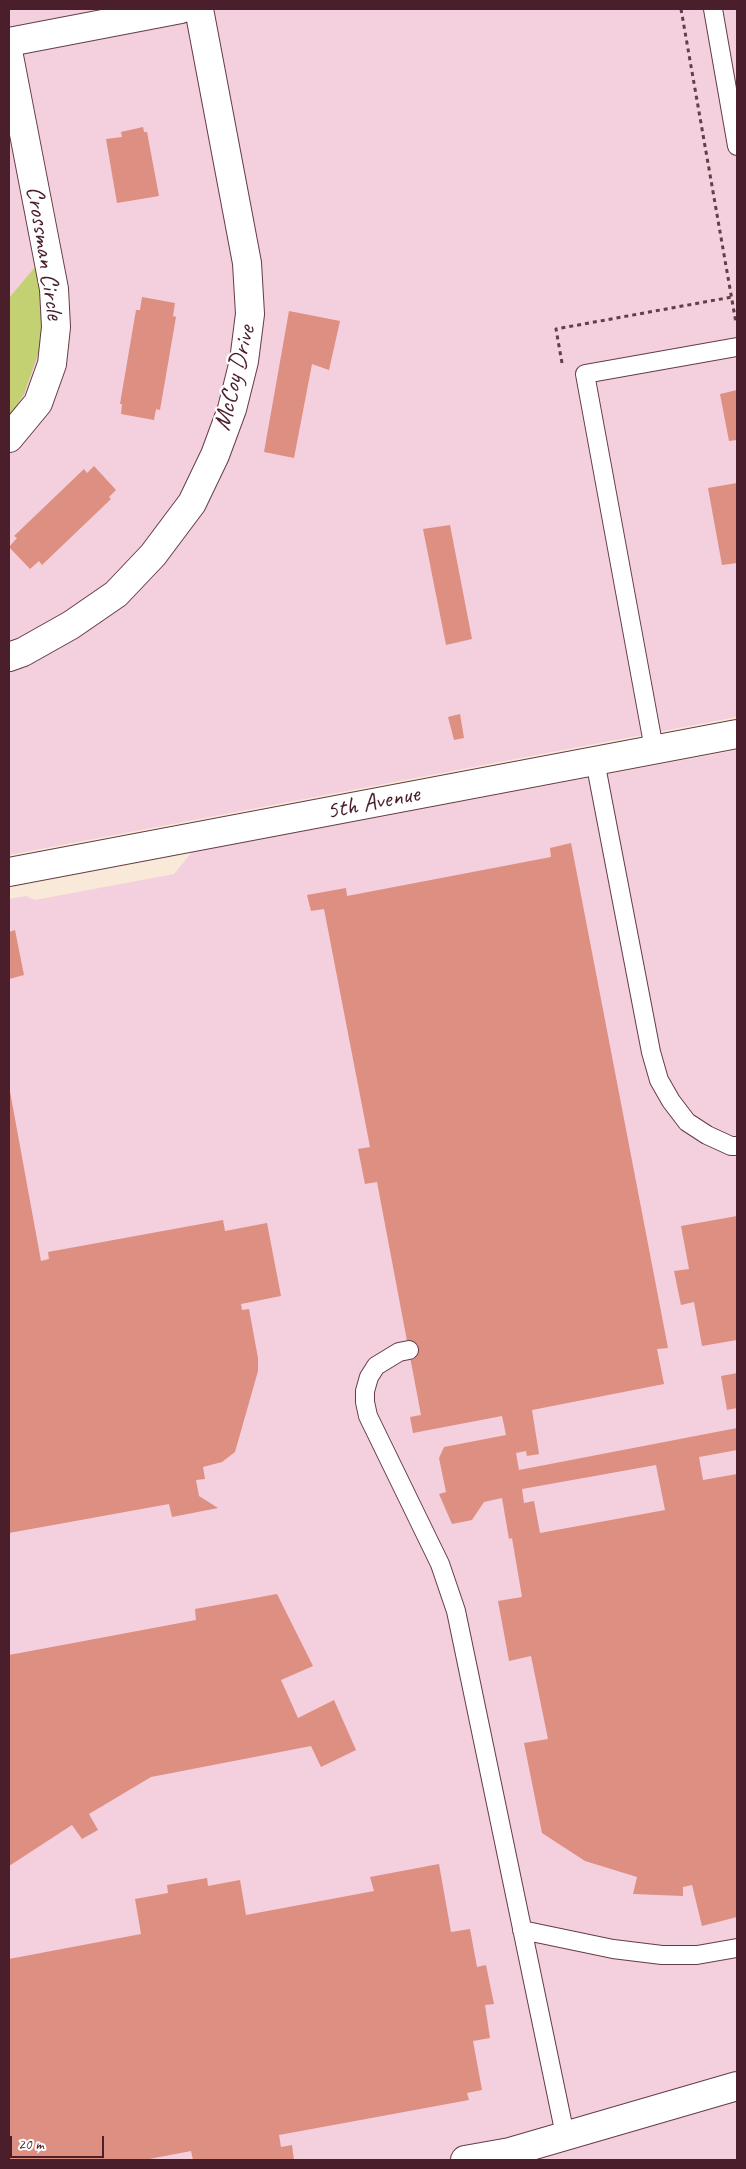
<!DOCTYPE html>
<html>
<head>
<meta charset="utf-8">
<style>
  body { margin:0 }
  #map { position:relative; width:746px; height:2169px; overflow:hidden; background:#f9e9d8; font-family:Caveat,sans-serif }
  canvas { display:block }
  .frame { position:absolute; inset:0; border:10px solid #4a1f2b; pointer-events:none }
  .scale { position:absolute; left:10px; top:2136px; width:94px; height:22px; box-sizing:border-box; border:2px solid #4a1f2b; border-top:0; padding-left:6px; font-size:15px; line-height:18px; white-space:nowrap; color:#4a1f2b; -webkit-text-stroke:4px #fff; paint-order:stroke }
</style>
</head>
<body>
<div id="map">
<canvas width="746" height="2169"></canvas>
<div class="frame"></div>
<div class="scale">20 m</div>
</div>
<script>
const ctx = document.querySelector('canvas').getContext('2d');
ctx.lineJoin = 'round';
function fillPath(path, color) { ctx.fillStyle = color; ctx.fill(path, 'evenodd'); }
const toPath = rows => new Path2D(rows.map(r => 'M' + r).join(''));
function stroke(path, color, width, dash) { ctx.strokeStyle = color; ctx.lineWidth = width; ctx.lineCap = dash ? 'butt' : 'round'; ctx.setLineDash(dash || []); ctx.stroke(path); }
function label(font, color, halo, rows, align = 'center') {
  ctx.font = font + ' Caveat,sans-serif'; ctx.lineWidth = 4.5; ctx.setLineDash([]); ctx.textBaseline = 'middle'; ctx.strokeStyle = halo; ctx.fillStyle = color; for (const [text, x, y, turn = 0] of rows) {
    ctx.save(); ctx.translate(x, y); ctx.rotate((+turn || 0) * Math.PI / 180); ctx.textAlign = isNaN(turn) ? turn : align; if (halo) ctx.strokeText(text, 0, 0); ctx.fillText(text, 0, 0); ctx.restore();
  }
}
fillPath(toPath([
  [9,9,737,9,737,717,9,855],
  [737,750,737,2160,9,2160,9,899,26,896,35,900,174,874,192,852]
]), '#f4cfdd');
fillPath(toPath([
  [36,266,47,313,41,346,24,394,9,417,9,298]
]), '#c4d173');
fillPath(toPath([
  [143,127,144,132,147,132,159,196,117,203,106,139,122,137,121,132],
  [142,297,175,303,173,316,176,317,160,410,156,409,154,420,121,414,122,404,120,404,136,310,140,310],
  [289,311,340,321,329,370,312,364,294,458,264,452],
  [737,390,737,440,729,441,720,394],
  [94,466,116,490,109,497,111,499,42,565,39,561,30,569,9,547,17,538,14,536,84,469,87,473],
  [737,483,737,563,722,565,708,488],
  [450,525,472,639,446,645,423,529],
  [460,714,464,738,454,740,448,717],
  [571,843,668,1348,657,1349,664,1384,532,1410,539,1454,527,1456,526,1451,516,1453,519,1470,737,1428,737,1450,699,1457,703,1480,737,1474,737,1917,702,1926,692,1885,683,1887,683,1896,633,1894,637,1877,585,1861,542,1833,524,1743,548,1739,531,1656,509,1661,498,1601,522,1597,512,1538,509,1539,502,1498,484,1502,472,1520,452,1524,439,1494,446,1492,439,1458,444,1447,506,1435,502,1416,413,1433,410,1417,421,1415,377,1182,365,1184,358,1149,370,1147,324,909,311,911,307,895,346,888,347,896,551,857,550,848],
  [656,1465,665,1510,540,1533,534,1501,524,1503,522,1489],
  [15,930,24,975,9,979,9,932],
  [9,1086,41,1261,49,1259,48,1252,223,1220,225,1231,267,1223,281,1296,241,1304,242,1310,249,1309,258,1358,258,1371,235,1452,222,1462,203,1467,205,1479,196,1480,199,1496,218,1508,172,1517,169,1504,9,1533],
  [737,1216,737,1340,702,1346,694,1302,681,1305,674,1271,689,1269,681,1226],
  [737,1373,737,1408,727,1410,721,1376],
  [277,1594,313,1666,281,1680,298,1718,334,1700,356,1750,321,1767,311,1746,151,1777,89,1814,98,1830,82,1839,72,1825,9,1866,9,1655,196,1620,195,1609],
  [439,1864,451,1932,470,1929,477,1967,486,1965,494,2004,485,2005,490,2038,473,2041,482,2090,467,2093,469,2100,279,2135,281,2147,292,2145,294,2160,193,2160,191,2151,144,2160,9,2160,9,1959,141,1934,135,1899,168,1893,167,1885,207,1878,208,1886,240,1880,246,1915,374,1891,370,1877]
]), '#dd8f81');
const service = toPath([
  [713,9,737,146],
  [654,749,585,374,737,347],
  [595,761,651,1052,659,1080,671,1101,687,1122,707,1135,731,1146,737,1146],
  [409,1350,399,1352,376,1366,369,1377,365,1391,365,1402,368,1416,440,1564,456,1611,565,2135],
  [522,1930,613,1949,662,1955,697,1955,737,1948]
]);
const minor = toPath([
  [9,42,181,9],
  [9,56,54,289,56,327,52,364,38,403,9,438],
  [9,657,23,652,71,625,116,594,153,555,192,503,215,455,232,409,244,361,250,314,247,263,199,9],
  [9,872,737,734],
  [465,2160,510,2152,737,2086]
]);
stroke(service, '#643d45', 20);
stroke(minor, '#643d45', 30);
stroke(toPath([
  [681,9,736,323],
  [562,363,556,329,732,297]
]), '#643d45', 3, [4, 4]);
stroke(service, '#fff', 18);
stroke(minor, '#fff', 28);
label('25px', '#4a1f2b', '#fff', [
  ["Crossman Circle",44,253,81],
  ["McCoy Drive",235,378,-76],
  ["5th Avenue",373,803,-11]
]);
</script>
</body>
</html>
